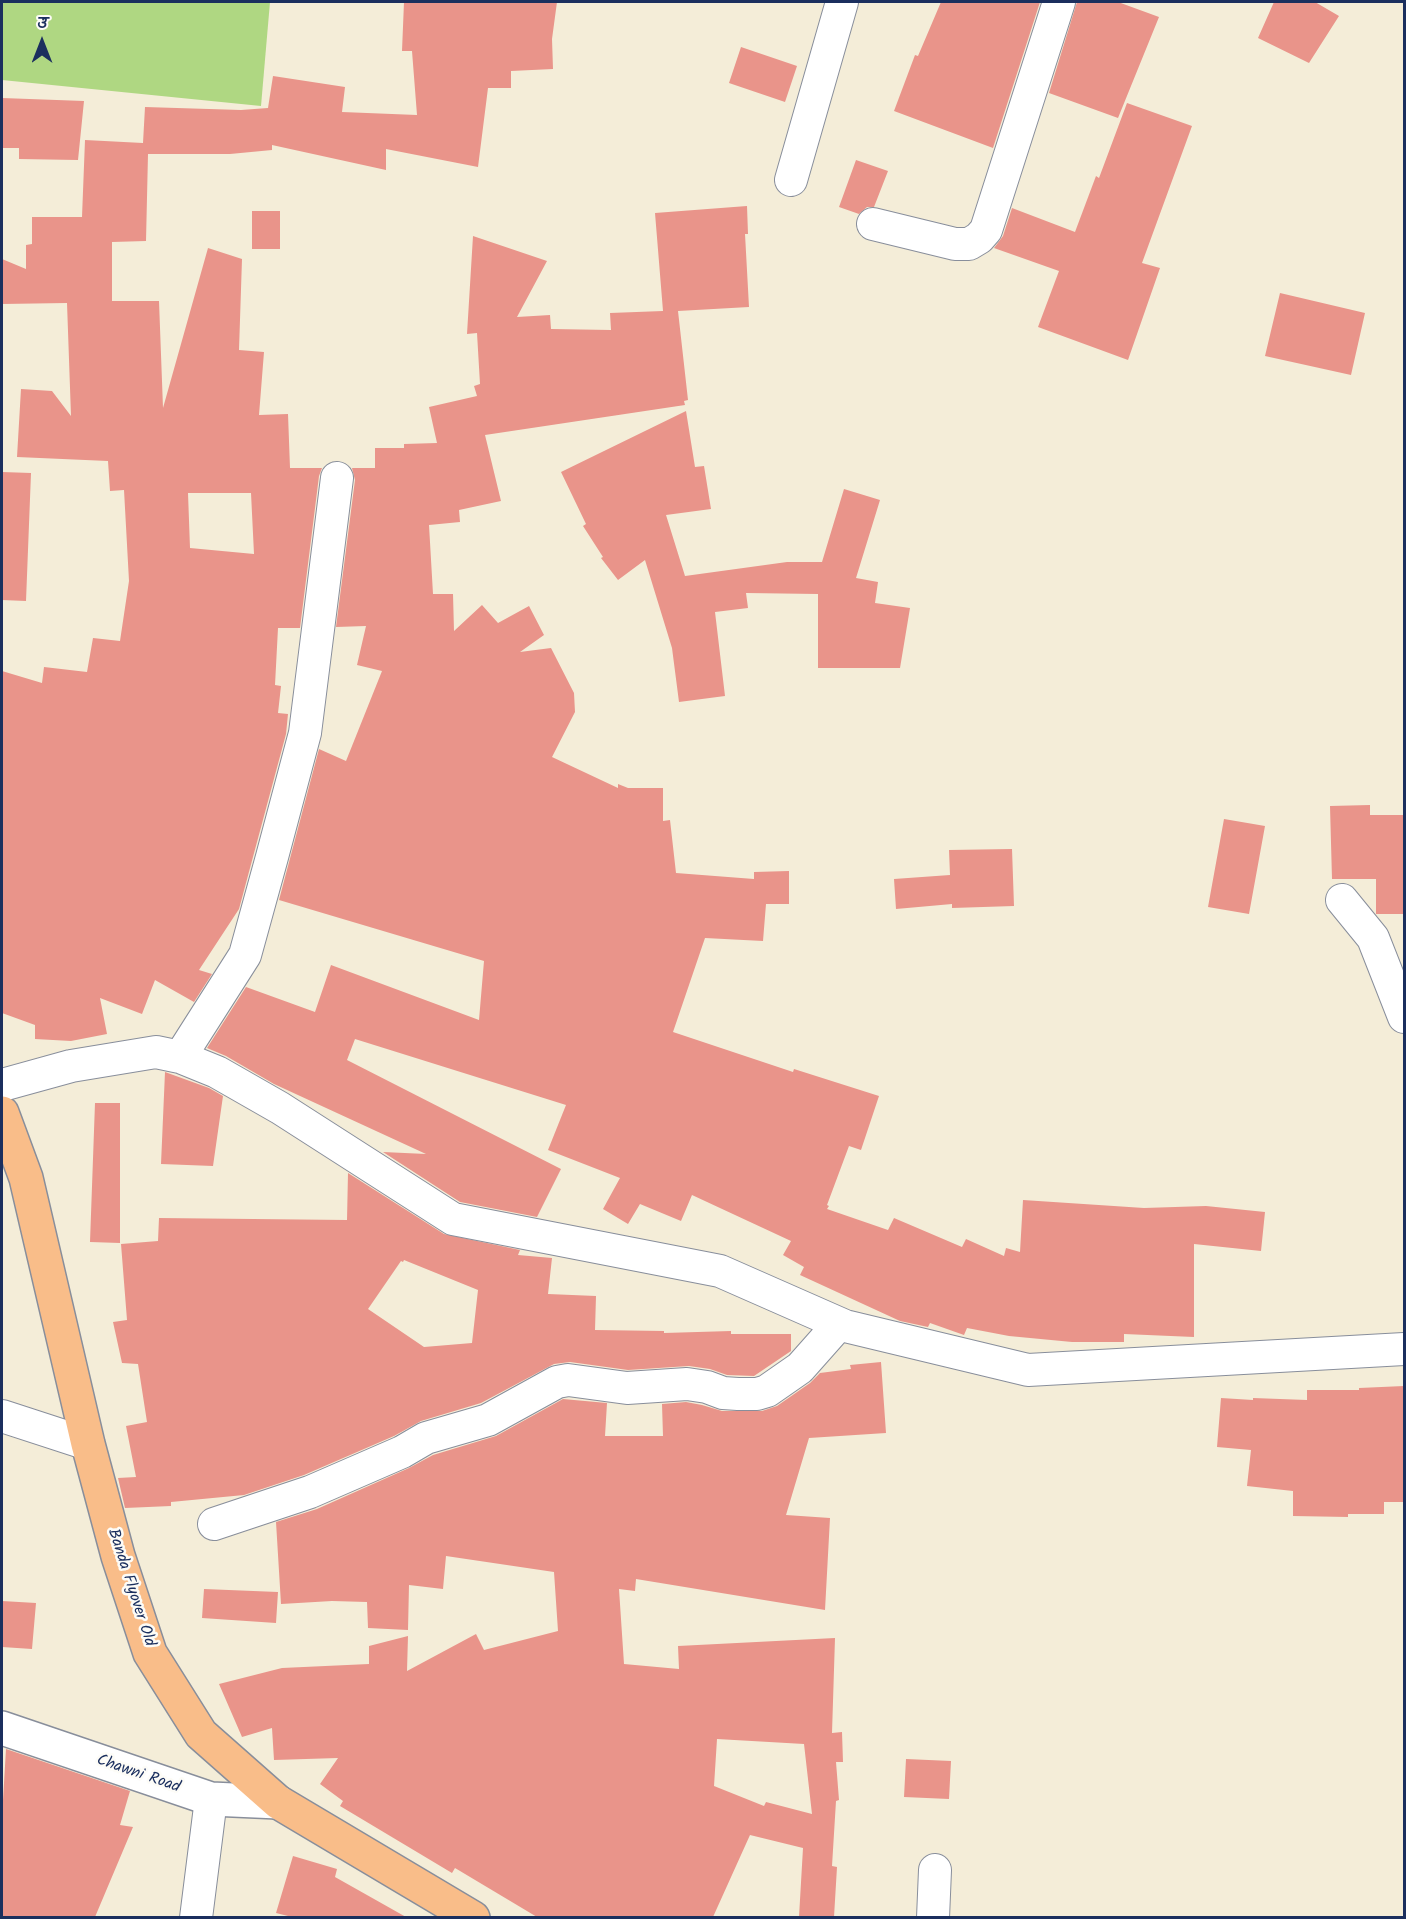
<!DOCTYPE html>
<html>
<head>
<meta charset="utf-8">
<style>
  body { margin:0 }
  #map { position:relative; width:1406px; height:1919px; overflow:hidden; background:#f4edd8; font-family:Kalam,"Playpen Sans Deva",sans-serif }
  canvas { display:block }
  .frame { position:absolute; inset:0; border:3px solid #1b2f5e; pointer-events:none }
  .north { position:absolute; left:12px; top:12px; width:60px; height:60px; -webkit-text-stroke:4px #fdfcf7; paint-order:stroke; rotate:0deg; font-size:16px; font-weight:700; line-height:24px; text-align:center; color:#1b2f5e }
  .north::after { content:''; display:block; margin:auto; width:21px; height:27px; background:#1b2f5e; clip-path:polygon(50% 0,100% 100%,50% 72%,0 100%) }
</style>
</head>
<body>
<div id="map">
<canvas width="1406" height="1919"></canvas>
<div class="frame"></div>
<div class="north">उ</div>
</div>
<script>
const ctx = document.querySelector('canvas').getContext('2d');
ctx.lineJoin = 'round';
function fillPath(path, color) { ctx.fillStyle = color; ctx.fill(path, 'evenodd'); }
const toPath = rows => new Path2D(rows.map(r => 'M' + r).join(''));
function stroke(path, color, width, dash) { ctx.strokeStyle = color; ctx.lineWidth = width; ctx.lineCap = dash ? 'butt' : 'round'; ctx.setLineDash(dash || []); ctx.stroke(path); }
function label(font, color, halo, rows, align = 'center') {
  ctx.font = font + ' Kalam,sans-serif'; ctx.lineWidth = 5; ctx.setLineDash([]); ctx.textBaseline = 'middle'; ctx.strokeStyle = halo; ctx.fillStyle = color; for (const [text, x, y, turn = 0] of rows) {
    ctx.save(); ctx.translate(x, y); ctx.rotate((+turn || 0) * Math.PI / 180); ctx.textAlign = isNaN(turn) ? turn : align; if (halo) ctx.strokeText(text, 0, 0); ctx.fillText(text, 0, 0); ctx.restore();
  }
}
fillPath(toPath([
  [2,2,270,2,261,106,2,80]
]), '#afd782');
fillPath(toPath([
  [404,2,557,2,552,39,553,69,511,71,511,88,488,88,478,167,386,149,386,170,272,145,272,150,230,154,148,154,146,241,112,242,112,301,159,301,163,408,208,248,242,259,239,350,264,352,259,415,288,414,290,468,322,468,319,476,300,628,278,628,275,685,281,686,278,713,288,714,286,734,239,909,199,970,212,974,194,1002,155,980,142,1014,100,998,107,1034,71,1041,35,1039,35,1025,2,1013,2,671,42,683,44,667,87,672,93,638,120,641,129,581,124,490,110,491,108,461,17,457,21,389,52,391,71,416,67,303,2,304,2,259,26,269,26,245,32,244,32,217,82,217,85,140,143,143,145,107,241,110,268,108,273,76,345,87,342,112,417,115,412,51,402,51],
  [188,493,251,493,254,554,190,548],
  [941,2,1040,2,993,148,894,111,915,55,918,56],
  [1077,2,1118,2,1159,17,1118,118,1049,93],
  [1274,2,1315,2,1339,16,1309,63,1258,38],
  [741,47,797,66,785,102,729,83],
  [2,98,84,101,78,160,19,159,19,148,2,148],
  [1127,103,1192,126,1142,263,1160,268,1128,360,1038,327,1059,271,994,248,1003,236,1012,208,1075,232,1096,176,1099,178],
  [856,160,888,171,874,207,867,207,859,214,839,207],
  [747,206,748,234,745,234,749,307,678,311,688,400,684,401,685,405,485,435,501,501,459,510,460,522,429,525,433,594,453,594,454,631,482,605,498,623,529,606,544,635,520,652,551,648,574,693,575,712,552,757,618,788,618,784,628,788,663,788,663,821,670,820,676,873,754,879,754,872,789,871,789,904,766,904,763,941,705,938,673,1032,793,1072,794,1069,879,1096,861,1150,849,1146,827,1205,829,1206,827,1209,888,1230,894,1218,962,1247,966,1239,1004,1256,1006,1248,1020,1252,1023,1200,1144,1208,1206,1206,1265,1212,1261,1251,1194,1244,1194,1337,1124,1334,1124,1342,1072,1342,1009,1336,967,1328,964,1335,930,1323,928,1327,900,1321,800,1275,804,1267,783,1255,791,1241,692,1195,681,1221,640,1204,628,1224,603,1209,620,1178,548,1150,566,1105,355,1039,347,1060,561,1169,537,1217,460,1202,383,1152,426,1154,274,1084,226,1056,207,1048,246,987,315,1012,331,965,479,1020,484,961,279,900,319,749,346,761,382,671,357,665,366,626,336,627,355,480,352,468,375,468,375,448,404,448,404,444,437,443,429,407,477,396,474,386,480,384,477,333,467,334,473,236,547,261,517,317,550,315,551,329,611,330,610,313,663,311,655,213],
  [252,211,280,211,280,249,252,249],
  [1280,293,1365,313,1351,375,1265,356],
  [686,411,695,467,704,466,711,509,666,515,685,576,787,562,822,562,844,489,880,500,856,578,878,582,875,603,910,608,900,668,818,668,818,594,746,593,748,608,715,612,725,696,679,702,672,648,645,560,618,580,601,558,603,557,583,526,586,524,561,472],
  [2,472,31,473,26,601,2,600],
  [1370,805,1370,815,1404,815,1404,914,1376,914,1376,879,1332,879,1330,806],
  [1224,819,1265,826,1249,914,1208,907],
  [1012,849,1014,906,952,908,952,904,896,909,894,879,950,875,949,850],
  [165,1072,209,1088,223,1096,213,1166,161,1164],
  [95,1103,120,1103,120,1243,90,1242],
  [348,1173,444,1234,520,1250,518,1255,552,1258,548,1294,596,1296,595,1330,664,1331,664,1333,731,1331,731,1334,791,1334,791,1351,754,1376,727,1375,710,1369,689,1366,628,1370,570,1362,554,1364,481,1403,421,1421,394,1436,304,1475,244,1495,171,1502,171,1506,125,1508,118,1478,136,1477,126,1426,147,1422,138,1364,122,1363,113,1322,127,1320,121,1244,158,1241,159,1218,347,1220],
  [404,1260,478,1290,472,1343,424,1347,368,1309,401,1261,403,1262],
  [881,1362,886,1433,809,1438,786,1515,830,1518,825,1610,636,1579,635,1591,619,1589,624,1664,679,1669,678,1646,835,1638,832,1733,842,1732,843,1762,836,1762,839,1800,836,1801,832,1866,837,1867,834,1917,799,1917,803,1848,750,1835,713,1917,537,1917,455,1868,452,1873,340,1806,343,1801,320,1784,338,1758,274,1760,272,1728,242,1737,219,1684,282,1668,369,1664,369,1646,408,1636,407,1671,476,1634,484,1650,558,1631,554,1572,446,1556,443,1589,409,1585,408,1630,368,1628,367,1602,332,1601,281,1604,276,1522,317,1509,409,1468,433,1455,496,1436,563,1399,607,1403,605,1436,663,1436,662,1404,686,1402,702,1405,722,1411,762,1411,777,1406,810,1383,820,1373,851,1369,850,1365],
  [717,1739,804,1744,812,1814,766,1802,764,1806,714,1786],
  [1404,1386,1404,1502,1384,1502,1384,1514,1348,1514,1348,1517,1293,1516,1293,1491,1247,1486,1251,1450,1217,1447,1221,1398,1253,1400,1253,1398,1307,1400,1307,1390,1359,1390,1359,1388],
  [204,1589,278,1592,276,1623,202,1618],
  [2,1601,36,1603,32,1649,2,1647],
  [6,1749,130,1791,120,1825,133,1827,95,1917,2,1917,2,1817],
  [906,1759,951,1761,949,1799,904,1797],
  [293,1856,337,1869,335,1877,406,1917,292,1917,276,1913]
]), '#e9948a');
const minor = toPath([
  [791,180,842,2],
  [873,224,955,244,969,244,979,238,986,230,1059,2],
  [1342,900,1373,938,1404,1017],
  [180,1057,245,955,272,857,305,733,337,478],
  [2,1085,71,1066,156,1052,180,1057,217,1072,280,1108,453,1219,720,1271,845,1326,1028,1370,1404,1349],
  [2,1416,88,1444],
  [214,1524,310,1492,402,1452,426,1438,488,1420,557,1382,568,1380,627,1388,687,1384,707,1387,723,1393,738,1394,757,1394,767,1391,800,1368,839,1324],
  [196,1918,211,1799],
  [933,1918,935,1870]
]);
const tertiary = toPath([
  [2,1728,211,1799,278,1802]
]);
const trunk = toPath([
  [2,1113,26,1178,88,1444,118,1556,150,1653,201,1734,278,1802,473,1918]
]);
stroke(minor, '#888e9b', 34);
stroke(tertiary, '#888e9b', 36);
stroke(trunk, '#888e9b', 36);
stroke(minor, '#fff', 32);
stroke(tertiary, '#fff', 33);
stroke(trunk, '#f9bd89', 33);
label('16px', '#1b2f5e', '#fdfcf7', [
  ["Banda Flyover Old",130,1588,72],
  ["Chawni Road",138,1775,19]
]);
</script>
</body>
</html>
